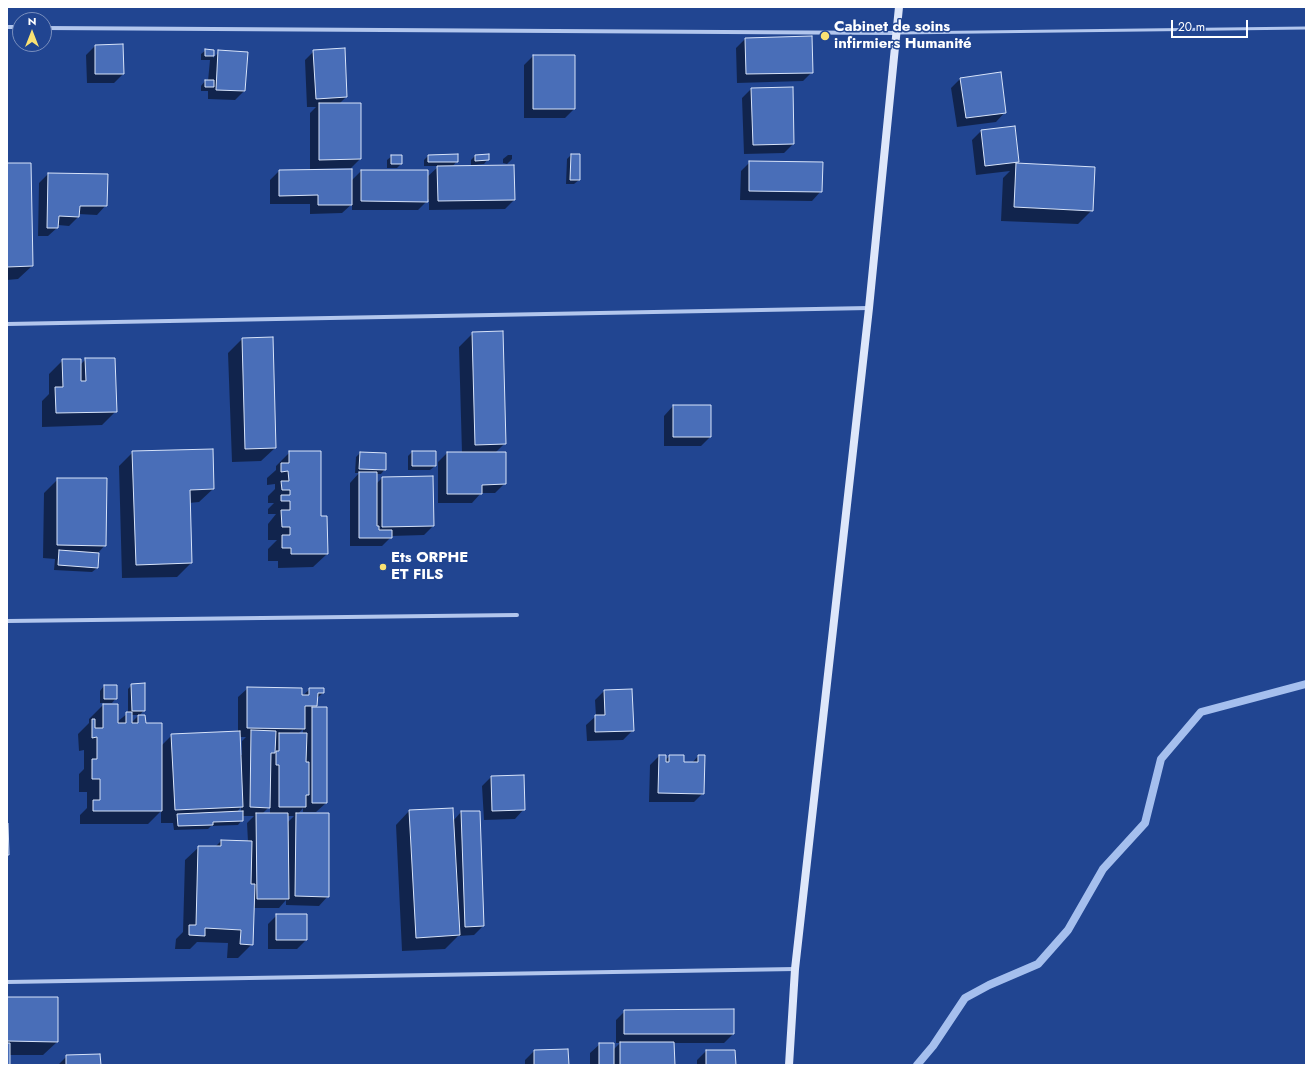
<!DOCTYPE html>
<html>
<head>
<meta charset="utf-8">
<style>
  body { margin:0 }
  #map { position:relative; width:1313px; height:1072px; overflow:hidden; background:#214591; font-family:Jost,sans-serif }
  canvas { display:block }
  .frame { position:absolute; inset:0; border:8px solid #fff; pointer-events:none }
  .north { position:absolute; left:12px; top:12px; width:40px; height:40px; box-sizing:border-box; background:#214591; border:1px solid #7a8fbd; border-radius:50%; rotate:0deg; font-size:11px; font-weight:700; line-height:16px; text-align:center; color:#fff }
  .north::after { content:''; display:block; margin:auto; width:14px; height:18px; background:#fae273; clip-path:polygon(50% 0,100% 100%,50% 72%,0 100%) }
  .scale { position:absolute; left:1171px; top:20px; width:77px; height:18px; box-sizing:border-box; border:2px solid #fff; border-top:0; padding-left:5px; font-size:12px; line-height:14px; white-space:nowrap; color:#fff; -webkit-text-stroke:3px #214591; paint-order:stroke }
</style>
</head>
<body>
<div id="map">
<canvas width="1313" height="1072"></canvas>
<div class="frame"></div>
<div class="north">N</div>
<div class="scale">20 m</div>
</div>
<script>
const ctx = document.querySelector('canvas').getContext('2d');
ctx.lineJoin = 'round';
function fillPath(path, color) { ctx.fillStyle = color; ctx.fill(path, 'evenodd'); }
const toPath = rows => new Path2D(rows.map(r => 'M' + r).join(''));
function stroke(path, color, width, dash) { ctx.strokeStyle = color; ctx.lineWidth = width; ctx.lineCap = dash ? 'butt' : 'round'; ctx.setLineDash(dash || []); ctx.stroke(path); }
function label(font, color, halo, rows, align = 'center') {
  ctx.font = font + ' Jost,sans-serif'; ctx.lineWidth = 3; ctx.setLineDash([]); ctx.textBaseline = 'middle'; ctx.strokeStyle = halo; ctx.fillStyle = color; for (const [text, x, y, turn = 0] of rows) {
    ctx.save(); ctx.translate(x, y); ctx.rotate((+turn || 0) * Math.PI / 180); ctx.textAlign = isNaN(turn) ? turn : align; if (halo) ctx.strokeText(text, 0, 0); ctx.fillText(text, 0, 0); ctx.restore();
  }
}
fillPath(toPath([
  [745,39,812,72,803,81,737,83,736,48],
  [122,45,123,74,114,83,87,83,86,55,95,46],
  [344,49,346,97,339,104,360,159,351,168,310,169,310,113,316,107,307,107,305,60,314,51],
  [206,50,213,51,213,58,219,52,247,53,244,91,235,100,208,99,208,91,201,91,201,86,205,81,208,81,210,60,201,60,201,54],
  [533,56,574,56,574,109,565,118,524,118,524,65],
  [960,79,1005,112,996,122,957,127,951,88],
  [751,89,793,144,784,153,744,154,742,98],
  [981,131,1018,162,1016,164,1094,168,1092,210,1078,224,1001,221,1003,178,1010,171,976,175,972,140],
  [488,155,488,159,484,164,471,165,471,160,475,156],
  [508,155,512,155,512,159,507,164,503,163,503,159],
  [571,155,579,180,574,184,566,184,567,159],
  [392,156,401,164,397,168,387,168,387,160],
  [428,156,457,161,452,167,514,200,505,209,429,210,429,199,418,210,352,210,352,204,342,213,310,214,310,204,270,204,270,180,279,171,351,181,361,171,427,177,439,166,424,166,424,160],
  [750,162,821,191,812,201,740,200,741,171],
  [7,164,32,266,18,279,7,280],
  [48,174,106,205,97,215,78,214,78,217,69,226,58,225,58,227,48,236,38,236,39,183],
  [473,333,505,443,495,453,504,484,495,493,481,493,472,503,438,503,438,462,447,453,462,453,459,347],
  [242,339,275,448,261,461,232,462,228,353],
  [86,359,116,411,102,425,42,427,42,401,49,394,49,374,63,360,80,365],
  [673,406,710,437,701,446,664,446,664,416],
  [133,452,213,489,199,502,189,503,191,563,177,577,122,578,119,466],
  [290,452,320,517,327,554,313,567,278,568,278,561,268,561,268,549,277,540,268,540,268,524,276,514,268,514,268,509,274,503,268,503,268,496,275,489,275,484,267,485,267,478,276,470,276,466],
  [412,452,435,452,435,466,430,470,408,470,408,456],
  [360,453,385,469,381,474,376,474,376,484,382,478,433,526,424,535,391,536,391,537,382,546,350,546,350,483,359,473,355,473,356,457],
  [58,479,105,545,98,553,97,568,92,572,54,570,55,559,43,558,44,493],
  [132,685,144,710,139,716,161,746,172,735,238,732,238,697,248,688,301,697,310,689,323,693,316,699,316,706,314,708,326,803,316,812,303,812,303,808,298,814,328,896,319,906,286,905,286,900,279,908,253,908,252,944,238,958,227,958,228,943,197,942,190,949,175,949,176,939,183,932,185,860,199,847,215,847,221,841,248,842,247,823,254,816,242,816,242,820,238,825,211,826,208,829,174,830,173,823,161,823,161,811,148,824,80,824,80,815,87,808,87,792,79,792,79,774,84,769,84,750,79,751,78,734,89,723,89,719,103,705,117,722,128,713,128,689],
  [131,715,139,715,131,723],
  [303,729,303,734,298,734],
  [239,737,246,737,242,741,242,755,240,755],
  [270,806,270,814,262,814],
  [241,807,241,813,236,813],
  [287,816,294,816,287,823],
  [104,686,116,698,112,703,100,703,100,691],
  [604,691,633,730,623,740,587,741,586,725,596,716,595,700],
  [659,756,665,760,670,756,683,763,692,763,698,756,703,793,694,802,649,802,650,765],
  [491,777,524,809,515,819,484,820,482,786],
  [409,811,453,821,461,812,483,926,474,935,458,936,445,949,402,951,396,825],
  [277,915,306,915,306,940,297,949,268,949,268,924],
  [7,998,57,1042,43,1055,9,1055,9,1065,7,1065],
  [625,1011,733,1034,724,1043,673,1043,674,1065,590,1065,590,1053,600,1044,613,1050,620,1043,616,1043,616,1020],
  [534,1051,568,1065,525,1065,525,1060],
  [706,1051,735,1065,697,1065,697,1060],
  [67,1056,100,1065,58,1065]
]), '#0007');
stroke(toPath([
  [917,1065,933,1046,965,998,989,985,1038,964,1068,930,1103,869,1145,823,1161,759,1201,712,1306,684]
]), '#a5bfee', 8);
const building = toPath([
  [812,36,813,73,746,74,745,38,812,36],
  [123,44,124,74,95,74,95,45,123,44],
  [345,48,347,97,316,99,313,50,345,48],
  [205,49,214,50,214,56,205,56,205,49],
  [218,50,248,52,245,91,216,90,218,50],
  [533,55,575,55,575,109,533,109,533,55],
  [1001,72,1006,113,966,118,960,78,1001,72],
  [205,80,214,80,214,87,205,87,205,80],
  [793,87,794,144,753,145,751,88,793,87],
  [319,103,361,103,361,159,319,160,319,103],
  [1015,126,1019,162,985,166,981,130,1015,126],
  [458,154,458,162,428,162,428,155,458,154],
  [489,154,489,160,475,161,475,155,489,154],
  [571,154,580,154,580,180,570,180,571,154],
  [391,155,402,155,402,164,391,164,391,155],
  [749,161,823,162,822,192,749,191,749,161],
  [7,163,31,163,33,266,7,267,7,163],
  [1016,163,1095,167,1093,211,1014,207,1016,163],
  [514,165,515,200,438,201,437,166,514,165],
  [352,169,352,205,318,205,318,195,279,196,279,170,352,169],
  [361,170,428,170,428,202,361,201,361,170],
  [48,173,108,174,107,206,80,206,79,217,59,216,58,228,47,228,48,173],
  [503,331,506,444,475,445,472,332,503,331],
  [273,337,276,448,245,449,242,338,273,337],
  [85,358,115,358,117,412,56,413,55,387,63,387,62,359,81,359,81,381,86,381,85,358],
  [673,405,711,405,711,437,673,437,673,405],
  [213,449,214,489,190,490,192,563,136,565,132,451,213,449],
  [289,451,321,451,321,516,327,516,328,554,291,554,291,548,282,548,282,535,290,535,290,527,282,527,281,510,290,510,290,501,281,501,281,495,290,495,290,490,282,490,281,481,289,481,288,471,281,472,281,463,289,463,289,451],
  [412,451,436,451,436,466,412,466,412,451],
  [360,452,386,453,386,470,359,469,360,452],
  [447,452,506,452,506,484,482,485,482,494,447,494,447,452],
  [359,472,377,472,377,526,379,526,379,530,392,530,392,538,359,538,359,472],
  [433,476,434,526,382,527,382,477,433,476],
  [57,478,107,478,106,546,57,545,57,478],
  [59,550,99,553,98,568,58,565,59,550],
  [145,683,145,711,132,711,131,684,145,683],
  [104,685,117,685,117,699,104,699,104,685],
  [247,687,302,688,302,695,309,695,309,688,324,688,324,693,318,693,317,706,305,706,305,729,247,728,247,687],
  [632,689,634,731,595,732,595,715,605,715,604,690,632,689],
  [103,704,118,704,118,723,126,723,126,712,132,712,132,723,138,723,138,715,145,715,146,723,162,723,162,811,93,811,93,800,100,800,100,779,92,779,92,759,97,759,97,737,92,738,92,719,95,719,95,728,103,728,103,704],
  [312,707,327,707,327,803,312,803,312,707],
  [251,730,276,731,275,753,271,753,270,808,250,807,251,730],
  [240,731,243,807,175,810,171,734,240,731],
  [279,733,307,733,306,762,309,762,309,795,306,795,306,807,279,807,279,765,276,765,276,751,279,751,279,733],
  [659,755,666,755,666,762,669,762,669,755,684,755,684,762,698,762,698,755,705,755,704,794,658,793,659,755],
  [524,775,525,810,492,811,491,776,524,775],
  [453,808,460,935,416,938,409,810,453,808],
  [243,811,243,821,213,822,213,825,178,826,177,814,243,811],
  [461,811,480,811,484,926,465,927,461,811],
  [256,813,288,813,289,899,257,899,256,813],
  [296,813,329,813,329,897,295,896,296,813],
  [7,823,8,823,9,855,7,855,7,823],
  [221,840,252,841,251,884,255,884,253,945,240,944,241,930,205,928,205,936,189,935,189,925,196,925,198,846,221,846,221,840],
  [276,914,307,914,307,940,276,940,276,914],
  [7,997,58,997,58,1042,7,1041,7,997],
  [734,1009,734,1034,624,1034,624,1010,734,1009],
  [620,1042,674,1042,675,1065,620,1065,620,1042],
  [7,1043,10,1043,10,1065,7,1065,7,1043],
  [599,1043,614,1043,614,1065,599,1065,599,1043],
  [568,1049,569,1065,534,1065,534,1050,568,1049],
  [706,1050,735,1050,736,1065,706,1065,706,1050],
  [100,1054,101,1065,66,1065,66,1055,100,1054]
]);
fillPath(building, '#496eb8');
stroke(building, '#d7e3f9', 1);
stroke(toPath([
  [897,33,1306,28]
]), '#b2c6ed', 3);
stroke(toPath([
  [7,27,20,27],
  [44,28,895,33],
  [7,324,869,308],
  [7,621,517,615],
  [7,982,795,969]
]), '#b2c6ed', 4);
stroke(toPath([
  [789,1065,795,969,869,308,899,7]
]), '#dee7fa', 8);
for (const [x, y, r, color] of [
  [825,36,5,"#fae273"],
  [383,567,4,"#fae273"]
]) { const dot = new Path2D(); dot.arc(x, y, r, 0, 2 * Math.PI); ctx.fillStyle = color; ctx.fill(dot); stroke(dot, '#214591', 1.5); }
label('bold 15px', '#fff', '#214591', [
  ["Cabinet de soins",834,27],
  ["infirmiers Humanité",834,44],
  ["Ets ORPHE",391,558],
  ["ET FILS",391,575]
], 'left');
</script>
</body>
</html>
